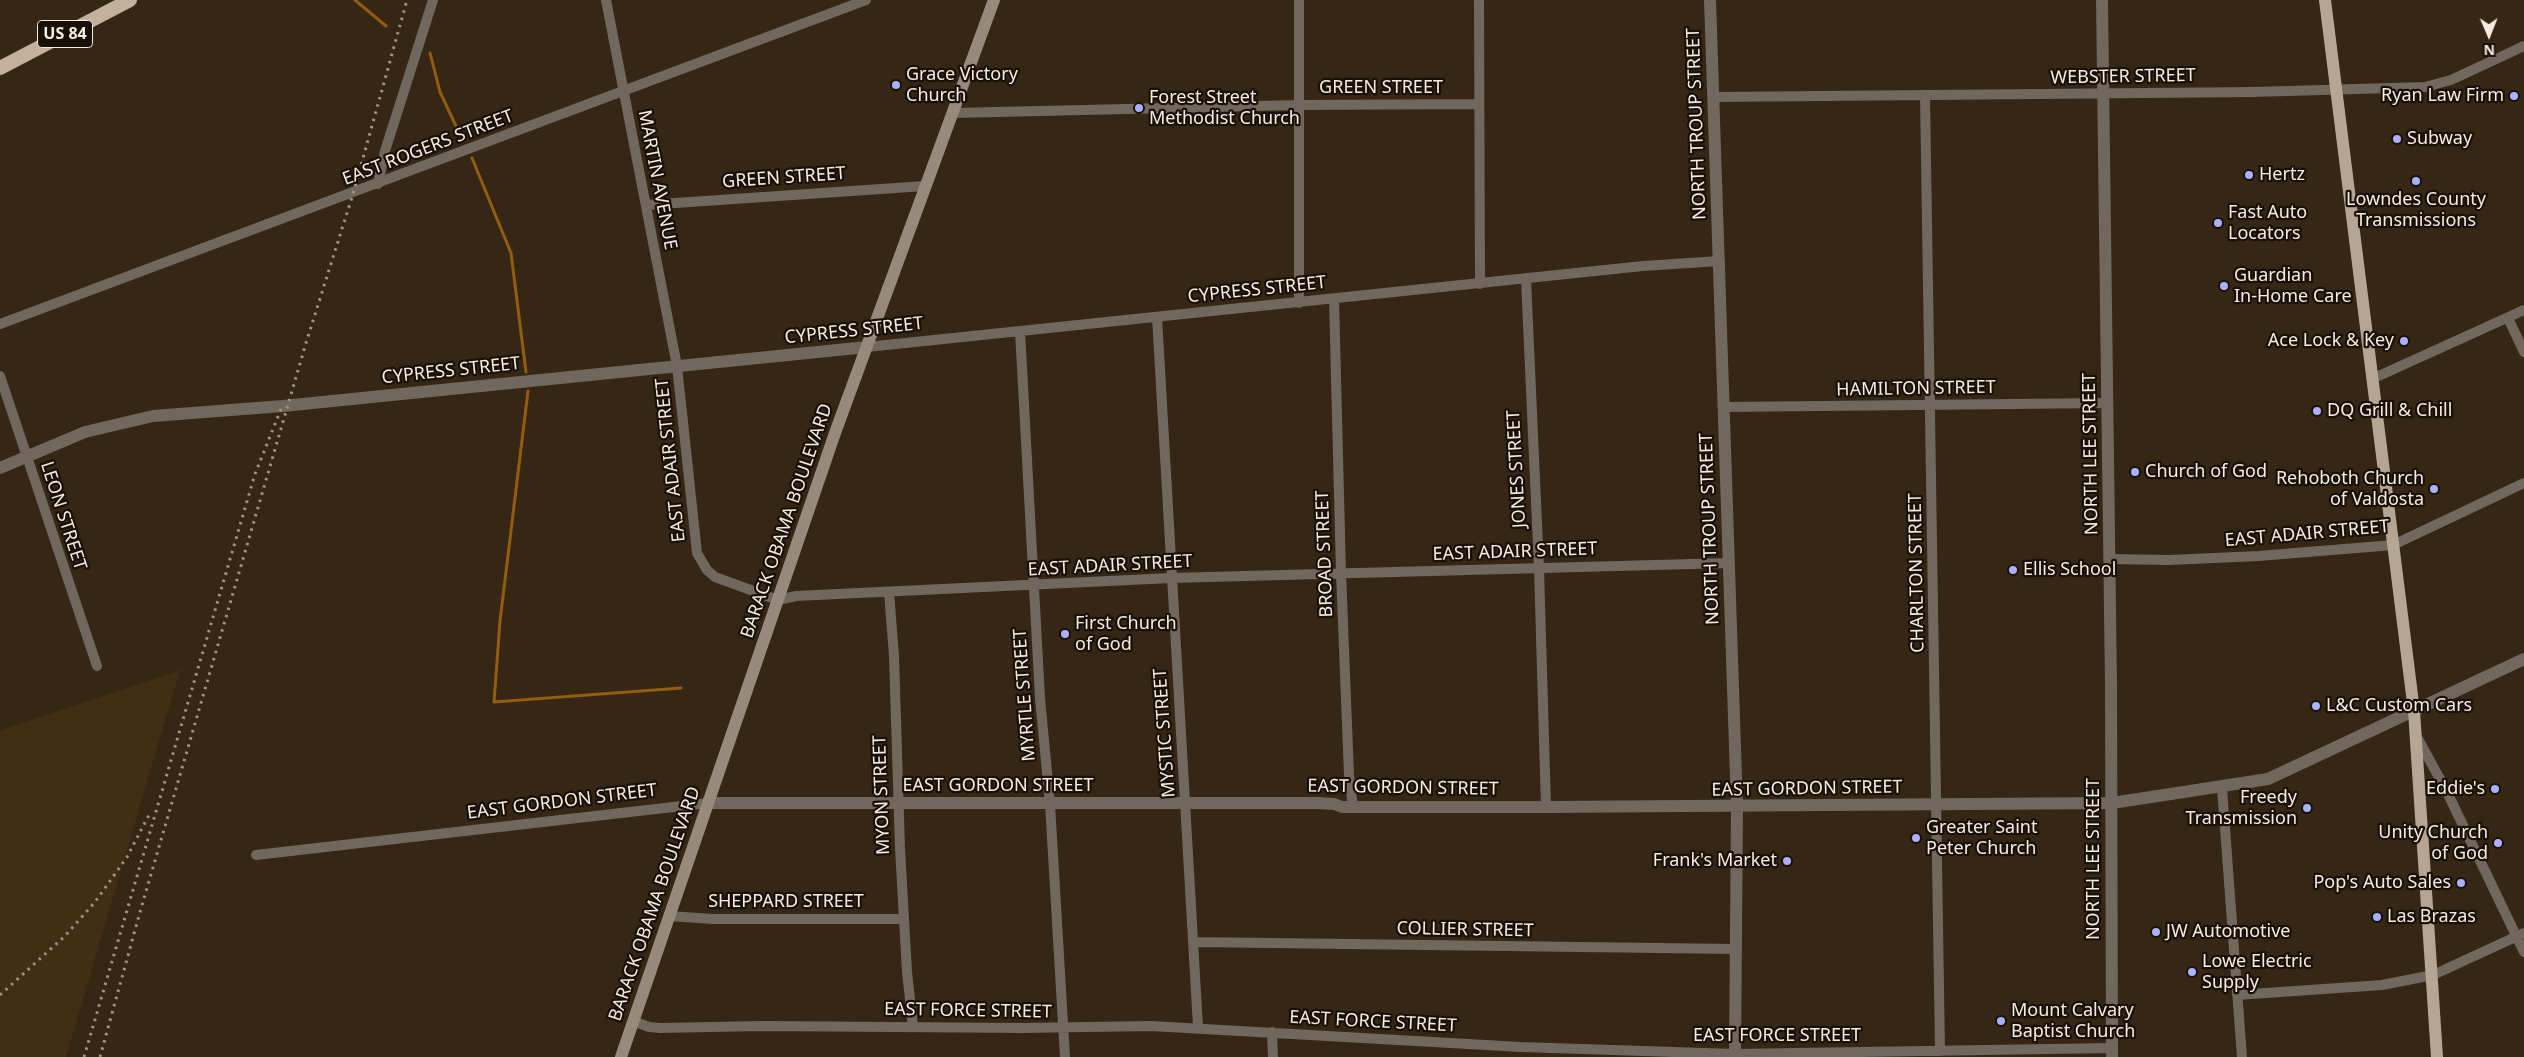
<!DOCTYPE html>
<html>
<head>
<meta charset="utf-8">
<style>
  body { margin:0 }
  #map { position:relative; width:2524px; height:1057px; overflow:hidden; background:#362614; font-family:"Noto Sans",sans-serif }
  canvas { display:block }
  .north { position:absolute; left:2464px; top:10px; width:50px; height:50px; -webkit-text-stroke:4px #181109; paint-order:stroke; rotate:179deg; font-size:14px; font-weight:700; line-height:20px; text-align:center; color:#f7ece1 }
  .north::after { content:''; display:block; margin:auto; width:18px; height:22px; background:#f7ece1; clip-path:polygon(50% 0,100% 100%,50% 72%,0 100%) }
</style>
</head>
<body>
<div id="map">
<canvas width="2524" height="1057"></canvas>
<div class="north">N</div>
</div>
<script>
const ctx = document.querySelector('canvas').getContext('2d');
ctx.lineJoin = 'round';
function fillPath(path, color) { ctx.fillStyle = color; ctx.fill(path, 'evenodd'); }
const toPath = rows => new Path2D(rows.map(r => 'M' + r).join(''));
function stroke(path, color, width, dash) { ctx.strokeStyle = color; ctx.lineWidth = width; ctx.lineCap = dash ? 'butt' : 'round'; ctx.setLineDash(dash || []); ctx.stroke(path); }
function label(font, color, halo, rows, align = 'center') {
  ctx.font = font + ' "Noto Sans",sans-serif'; ctx.lineWidth = 4.5; ctx.setLineDash([]); ctx.textBaseline = 'middle'; ctx.strokeStyle = halo; ctx.fillStyle = color; for (const [text, x, y, turn = 0] of rows) {
    ctx.save(); ctx.translate(x, y); ctx.rotate((+turn || 0) * Math.PI / 180); ctx.textAlign = isNaN(turn) ? turn : align; if (halo) ctx.strokeText(text, 0, 0); ctx.fillText(text, 0, 0); ctx.restore();
  }
}
fillPath(toPath([
  [180,670,66,1057,0,1057,0,730]
]), '#422e15');
stroke(toPath([
  [355,0,386,26],
  [430,53,440,92,463,141],
  [472,158,511,253,526,372],
  [528,391,500,621,494,702,681,688]
]), '#925d11', 3);
stroke(toPath([
  [606,0,677,366,697,553,707,570,715,577,778,600,796,596,1171,578,1729,563],
  [1299,0,1299,303],
  [1479,0,1480,284],
  [1925,95,1940,1051],
  [1714,97,2253,92,2425,87,2451,80,2524,46],
  [953,113,1299,105,1479,104],
  [378,184,385,151,433,0],
  [646,205,925,186],
  [1526,279,1539,568,1546,807],
  [1334,299,1341,573,1349,775,1353,807],
  [1157,317,1198,1027],
  [2508,318,2524,352],
  [0,324,866,0],
  [1020,331,1040,698,1050,804,1065,1057],
  [867,347,1643,266,1720,261],
  [0,376,97,666],
  [2372,379,2524,310],
  [1724,407,2108,403],
  [2109,559,2169,560,2259,556,2393,545,2524,483],
  [889,592,894,656,900,848,907,972,913,1027],
  [2417,737,2447,792,2524,952],
  [2222,788,2242,1057],
  [256,855,708,803],
  [669,916,713,919,904,919],
  [1193,942,1736,949],
  [2237,995,2382,985,2433,975,2524,933],
  [633,1021,649,1027,660,1028,763,1026,1023,1028,1151,1026,1521,1047,1735,1054,2112,1048],
  [1272,1032,1273,1057]
]), '#70675e', 10);
stroke(toPath([
  [1710,0,1737,807,1735,1057],
  [2102,0,2111,686,2112,1057],
  [0,468,85,432,153,416,283,406,867,347],
  [708,803,1318,803,1334,804,1342,807,1546,807,2112,803,2268,779,2524,659]
]), '#70675e', 12);
stroke(toPath([
  [621,1057,835,433,994,0]
]), '#978a7c', 12);
stroke(toPath([
  [2325,0,2414,711,2437,1057]
]), '#b6a592', 12);
stroke(toPath([
  [0,68,130,0]
]), '#c4b19c', 14);
stroke(toPath([
  [0,995,65,936,95,902,127,857,150,813],
  [84,1057,255,474,281,409],
  [100,1057,140,912,306,343,353,194,407,0]
]), '#a09384', 3, [2.5, 5]);
for (const [x, y, r, color] of [
  [896,85,5,"#a9b0fc"],
  [2514,96,5,"#a9b0fc"],
  [1139,108,5,"#a9b0fc"],
  [2397,139,5,"#a9b0fc"],
  [2249,175,5,"#a9b0fc"],
  [2416,181,5,"#a9b0fc"],
  [2218,223,5,"#a9b0fc"],
  [2224,286,5,"#a9b0fc"],
  [2404,341,5,"#a9b0fc"],
  [2317,411,5,"#a9b0fc"],
  [2135,472,5,"#a9b0fc"],
  [2434,489,5,"#a9b0fc"],
  [2013,570,5,"#a9b0fc"],
  [1065,634,5,"#a9b0fc"],
  [2316,706,5,"#a9b0fc"],
  [2495,789,5,"#a9b0fc"],
  [2307,808,5,"#a9b0fc"],
  [1916,838,5,"#a9b0fc"],
  [2498,843,5,"#a9b0fc"],
  [1787,861,5,"#a9b0fc"],
  [2461,883,5,"#a9b0fc"],
  [2377,917,5,"#a9b0fc"],
  [2156,932,5,"#a9b0fc"],
  [2192,972,5,"#a9b0fc"],
  [2001,1021,5,"#a9b0fc"]
]) { const dot = new Path2D(); dot.arc(x, y, r, 0, 2 * Math.PI); ctx.fillStyle = color; ctx.fill(dot); stroke(dot, '#181109', 2); }
for (const [x, y, w] of [
  [65,34,55]
]) { const box = new Path2D(); box.roundRect(x - w / 2, y - 13.5, w, 27, 4); ctx.fillStyle = '#181109'; ctx.fill(box); stroke(box, '#f7ece1', 1); }
label('bold 16px', '#f7ece1', null, [
  ["US 84",65,34]
]);
label('18px', '#f7ece1', '#181109', [
  ["Grace Victory",906,75],
  ["Church",906,96],
  ["Ryan Law Firm",2504,96,"right"],
  ["Forest Street",1149,98],
  ["Methodist Church",1149,119],
  ["Subway",2407,139],
  ["Hertz",2259,175],
  ["Lowndes County",2416,200,"center"],
  ["Transmissions",2416,221,"center"],
  ["Fast Auto",2228,213],
  ["Locators",2228,234],
  ["Guardian",2234,276],
  ["In-Home Care",2234,297],
  ["Ace Lock & Key",2394,341,"right"],
  ["DQ Grill & Chill",2327,411],
  ["Church of God",2145,472],
  ["Rehoboth Church",2424,479,"right"],
  ["of Valdosta",2424,500,"right"],
  ["Ellis School",2023,570],
  ["First Church",1075,624],
  ["of God",1075,645],
  ["L&C Custom Cars",2326,706],
  ["Eddie's",2485,789,"right"],
  ["Freedy",2297,798,"right"],
  ["Transmission",2297,819,"right"],
  ["Greater Saint",1926,828],
  ["Peter Church",1926,849],
  ["Unity Church",2488,833,"right"],
  ["of God",2488,854,"right"],
  ["Frank's Market",1777,861,"right"],
  ["Pop's Auto Sales",2451,883,"right"],
  ["Las Brazas",2387,917],
  ["JW Automotive",2166,932],
  ["Lowe Electric",2202,962],
  ["Supply",2202,983],
  ["Mount Calvary",2011,1011],
  ["Baptist Church",2011,1032]
], 'left');
label('18px', '#f7ece1', '#181109', [
  ["WEBSTER STREET",2123,77,-1],
  ["GREEN STREET",1381,88],
  ["NORTH TROUP STREET",1697,124,-92],
  ["EAST ROGERS STREET",428,148,-21],
  ["GREEN STREET",784,178,-4],
  ["MARTIN AVENUE",657,180,79],
  ["CYPRESS STREET",1257,290,-6],
  ["CYPRESS STREET",854,331,-6],
  ["CYPRESS STREET",451,371,-6],
  ["HAMILTON STREET",1916,389,-1],
  ["NORTH LEE STREET",2091,454,-91],
  ["EAST ADAIR STREET",671,460,-96],
  ["JONES STREET",1517,469,-93],
  ["LEON STREET",63,516,72],
  ["BARACK OBAMA BOULEVARD",787,521,-71],
  ["NORTH TROUP STREET",1710,529,-92],
  ["EAST ADAIR STREET",2307,534,-5],
  ["EAST ADAIR STREET",1515,552,-2],
  ["BROAD STREET",1325,554,-92],
  ["EAST ADAIR STREET",1110,566,-3],
  ["CHARLTON STREET",1917,573,-91],
  ["MYRTLE STREET",1025,695,-94],
  ["MYSTIC STREET",1165,733,-94],
  ["EAST GORDON STREET",998,786],
  ["EAST GORDON STREET",1403,788,1],
  ["EAST GORDON STREET",1807,789,-1],
  ["MYON STREET",882,795,-92],
  ["EAST GORDON STREET",562,802,-7],
  ["NORTH LEE STREET",2094,859,-90],
  ["SHEPPARD STREET",786,902],
  ["BARACK OBAMA BOULEVARD",655,904,-71],
  ["COLLIER STREET",1465,930,1],
  ["EAST FORCE STREET",968,1011,1],
  ["EAST FORCE STREET",1373,1022,3],
  ["EAST FORCE STREET",1777,1036]
]);
</script>
</body>
</html>
